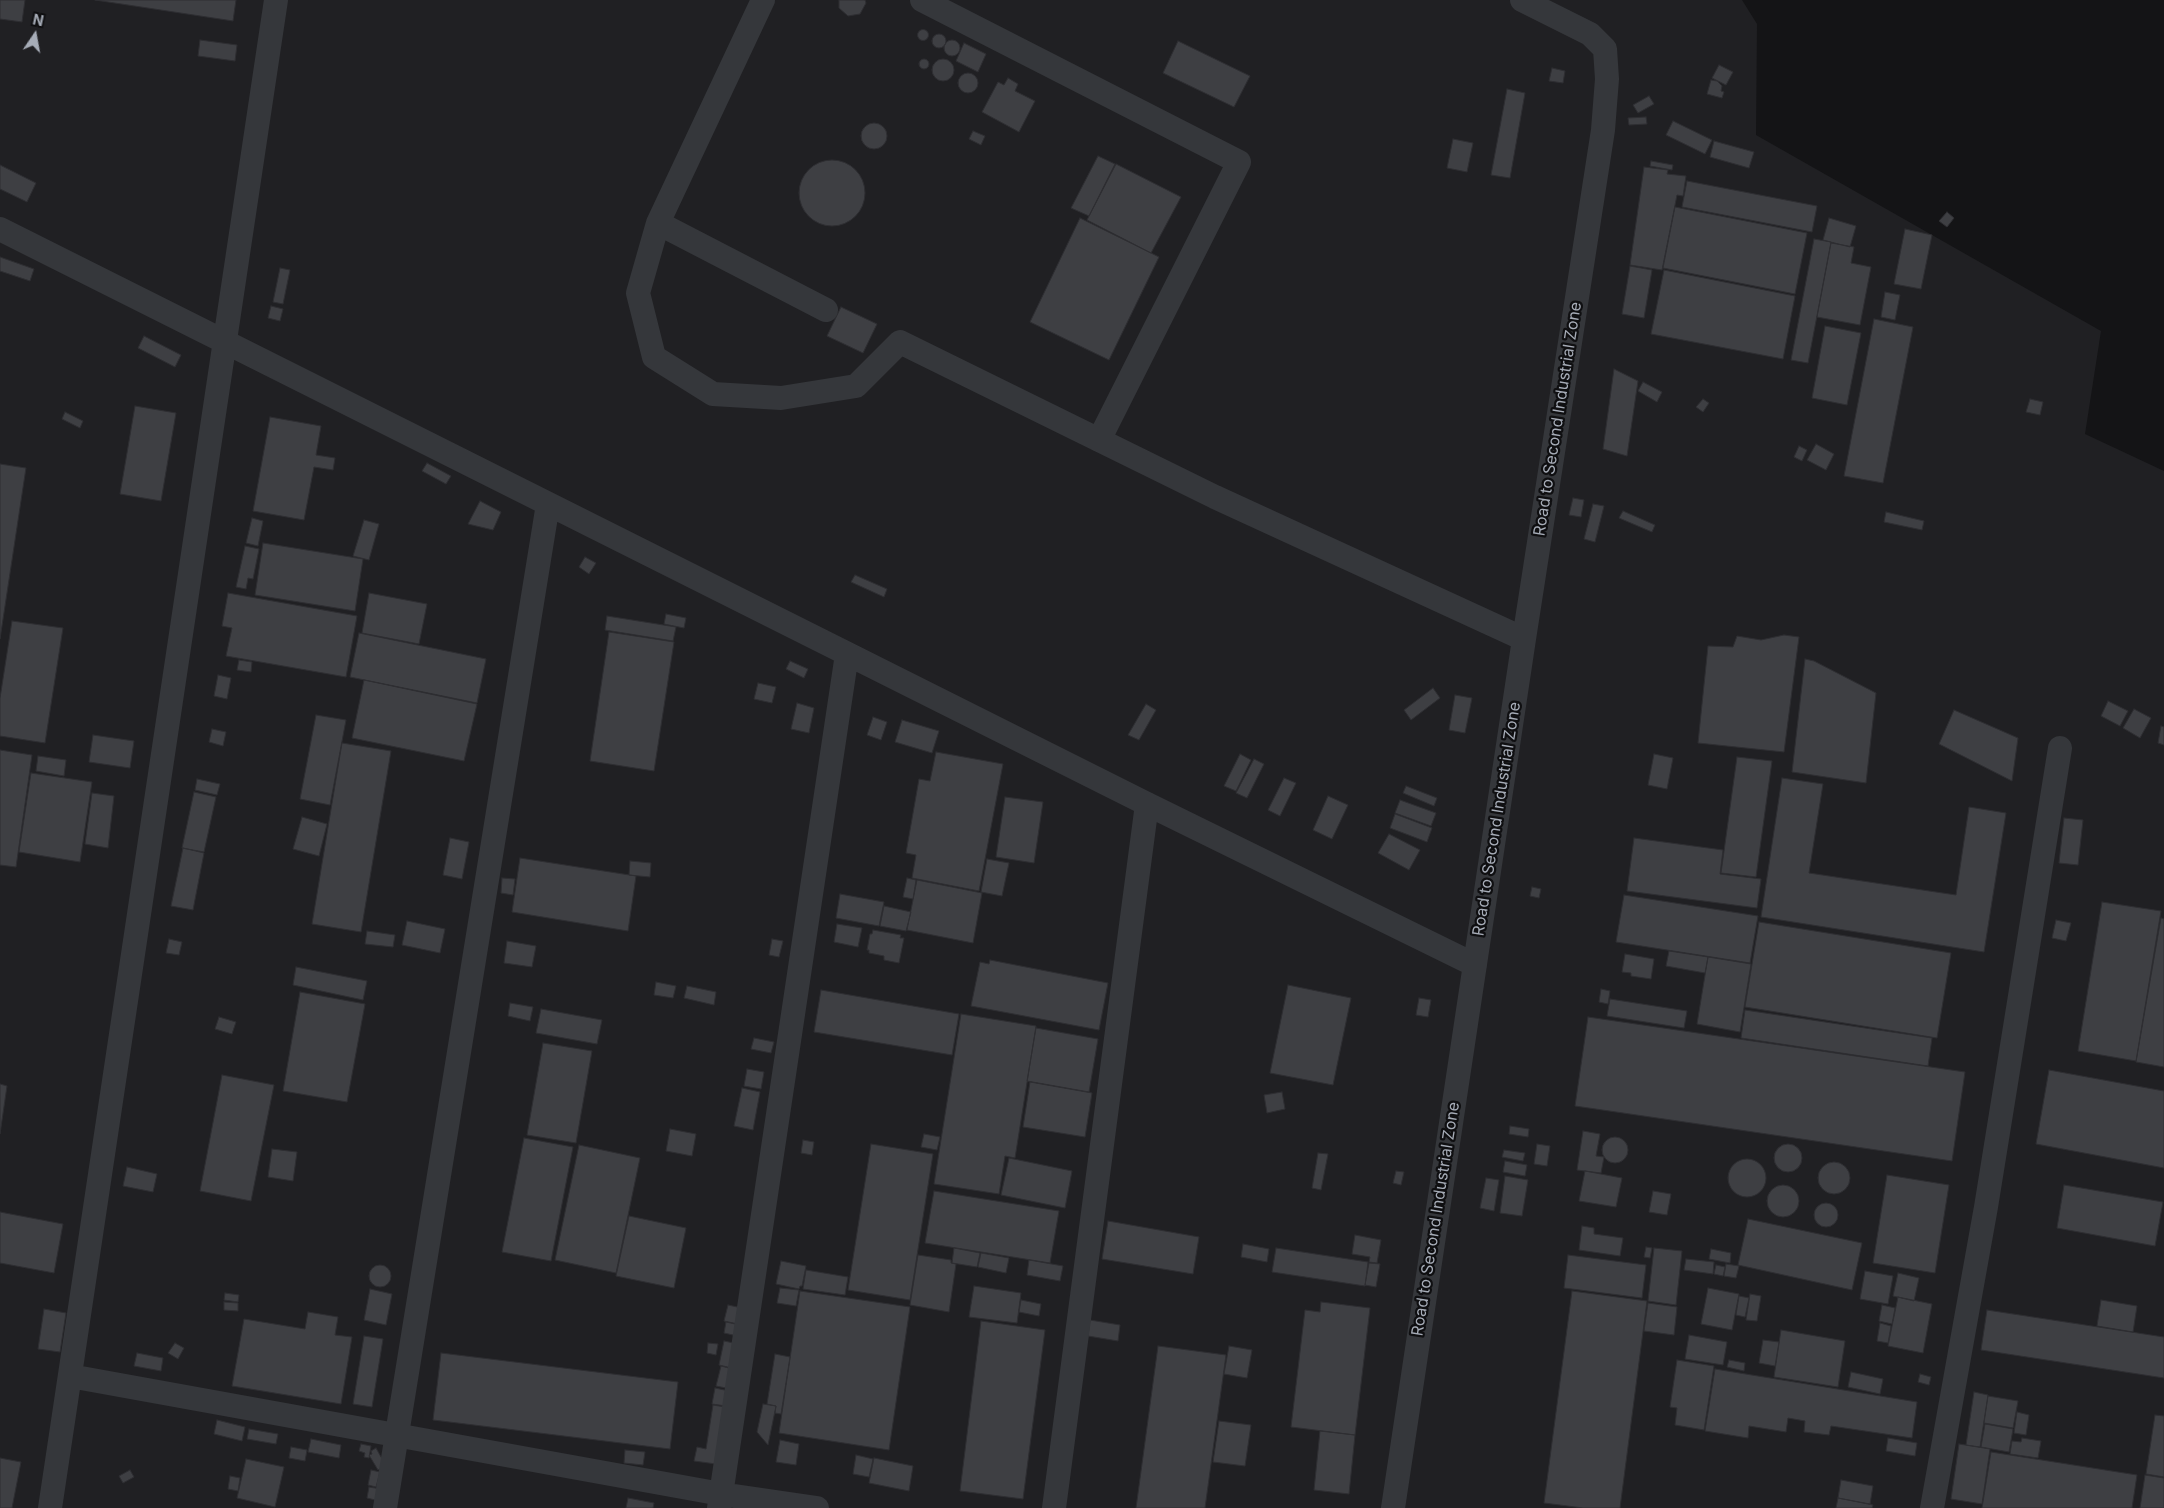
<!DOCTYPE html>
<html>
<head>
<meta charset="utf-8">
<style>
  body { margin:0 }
  #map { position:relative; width:2164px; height:1508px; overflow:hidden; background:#141416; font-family:Inter,sans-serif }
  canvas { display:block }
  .north { position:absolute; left:10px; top:10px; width:50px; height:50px; -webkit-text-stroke:4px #0f0f11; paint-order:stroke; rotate:12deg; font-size:14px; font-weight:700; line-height:20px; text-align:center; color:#a6acb7 }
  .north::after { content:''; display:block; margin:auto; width:18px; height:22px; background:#a6acb7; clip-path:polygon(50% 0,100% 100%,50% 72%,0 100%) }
</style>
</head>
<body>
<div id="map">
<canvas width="2164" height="1508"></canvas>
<div class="north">N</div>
</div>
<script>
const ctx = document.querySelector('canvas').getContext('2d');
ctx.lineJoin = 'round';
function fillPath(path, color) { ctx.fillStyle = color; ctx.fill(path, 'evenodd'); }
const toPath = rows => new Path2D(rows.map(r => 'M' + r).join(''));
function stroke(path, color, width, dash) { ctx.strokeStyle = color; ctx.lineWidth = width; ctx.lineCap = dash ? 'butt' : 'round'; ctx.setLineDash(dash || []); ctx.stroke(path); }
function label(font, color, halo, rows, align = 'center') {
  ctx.font = font + ' Inter,sans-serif'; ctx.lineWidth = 4.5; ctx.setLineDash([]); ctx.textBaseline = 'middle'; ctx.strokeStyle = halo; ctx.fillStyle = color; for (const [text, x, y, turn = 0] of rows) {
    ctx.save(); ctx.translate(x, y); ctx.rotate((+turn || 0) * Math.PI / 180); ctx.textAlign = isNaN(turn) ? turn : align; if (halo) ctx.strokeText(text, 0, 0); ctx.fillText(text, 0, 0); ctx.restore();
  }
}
fillPath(toPath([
  [0,0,1742,0,1757,24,1756,135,2101,331,2085,434,2164,471,2164,1508,0,1508]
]), '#202023');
const building = toPath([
  [0,0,25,0,22,22,0,19,0,0],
  [95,0,236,0,233,21,95,0],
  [839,0,865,0,866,3,860,14,848,16,839,8,839,0],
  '917.5 35a5.5 5.5 0 1 1 11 0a5.5 5.5 0 1 1-11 0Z',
  '932 41a7 7 0 1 1 14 0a7 7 0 1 1-14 0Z',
  [200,40,237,45,235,61,198,56,200,40],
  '944 48a8 8 0 1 1 16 0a8 8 0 1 1-16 0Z',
  [1178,41,1250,76,1234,107,1163,73,1178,41],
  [964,43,986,54,978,72,956,61,964,43],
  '919 64a5 5 0 1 1 10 0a5 5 0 1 1-10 0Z',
  '932 70a11 11 0 1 1 22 0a11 11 0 1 1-22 0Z',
  [1719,65,1733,72,1726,85,1712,78,1719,65],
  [1552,68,1565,71,1563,83,1549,81,1552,68],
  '958 83a10 10 0 1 1 20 0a10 10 0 1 1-20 0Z',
  [1008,78,1018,84,1015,91,1035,101,1019,132,982,112,998,82,1004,85,1008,78],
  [1711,80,1717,81,1722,86,1721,91,1724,92,1722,98,1707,94,1711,80],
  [1507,89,1525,93,1510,178,1491,175,1507,89],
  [1649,96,1654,104,1638,113,1633,105,1649,96],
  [1646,117,1647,124,1629,125,1628,118,1646,117],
  [1673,121,1712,140,1705,154,1666,135,1673,121],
  '861 136a13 13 0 1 1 26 0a13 13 0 1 1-26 0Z',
  [973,131,985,136,981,145,969,139,973,131],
  [1453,139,1473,143,1467,172,1447,168,1453,139],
  [1714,141,1754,152,1749,168,1710,157,1714,141],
  [1098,156,1115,164,1089,216,1071,208,1098,156],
  '799 193a33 33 0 1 1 66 0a33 33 0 1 1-66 0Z',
  [1651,161,1673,165,1672,170,1650,166,1651,161],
  [1116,164,1181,197,1151,253,1087,220,1116,164],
  [0,165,36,183,27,202,0,189,0,165],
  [1644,167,1668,170,1667,174,1686,176,1683,196,1677,195,1662,270,1630,265,1644,167],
  [1687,181,1817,206,1812,232,1682,207,1687,181],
  [1675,207,1807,233,1795,294,1663,268,1675,207],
  [1947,212,1954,218,1947,227,1939,221,1947,212],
  [1080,218,1159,257,1109,360,1030,322,1080,218],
  [1829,218,1856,226,1850,247,1823,240,1829,218],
  [1905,229,1932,235,1921,289,1894,284,1905,229],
  [1814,239,1831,242,1808,363,1791,360,1814,239],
  [1831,243,1854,247,1851,263,1871,267,1860,325,1817,317,1831,243],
  [0,257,34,269,30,281,0,271,0,257],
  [1630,266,1652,270,1644,318,1622,314,1630,266],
  [280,268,290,270,283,304,273,302,280,268],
  [1664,270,1795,296,1783,359,1651,334,1664,270],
  [1885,292,1900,295,1895,320,1881,317,1885,292],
  [271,306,283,309,280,321,268,318,271,306],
  [841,307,877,324,863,353,827,336,841,307],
  [1874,319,1913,327,1883,483,1844,476,1874,319],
  [1825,326,1861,333,1847,405,1812,398,1825,326],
  [144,336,181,355,175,367,138,348,144,336],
  [1614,369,1638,381,1627,456,1603,449,1614,369],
  [1643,382,1662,392,1657,402,1638,391,1643,382],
  [1703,399,1709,403,1703,412,1696,407,1703,399],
  [2030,399,2043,402,2040,415,2026,412,2030,399],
  [135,406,176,413,161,501,120,494,135,406],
  [65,412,83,421,80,428,62,419,65,412],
  [270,417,321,426,316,455,335,458,333,470,314,467,304,520,253,511,270,417],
  [1816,444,1834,454,1826,470,1807,460,1816,444],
  [1799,446,1807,450,1802,461,1794,457,1799,446],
  [427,463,451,476,446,484,422,471,427,463],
  [0,464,26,468,0,639,0,464],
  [1573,498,1584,500,1581,517,1569,515,1573,498],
  [480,501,501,512,493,530,468,524,480,501],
  [1593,504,1604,506,1595,542,1584,539,1593,504],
  [1623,511,1655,525,1652,532,1619,518,1623,511],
  [1886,512,1924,521,1922,530,1884,522,1886,512],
  [252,518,263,521,258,546,246,543,252,518],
  [364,520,379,524,369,560,353,556,364,520],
  [263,543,363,559,355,611,255,595,263,543],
  [245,546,259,549,253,579,248,578,246,589,236,587,245,546],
  [585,557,596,563,589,574,579,567,585,557],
  [855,575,887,589,884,597,851,582,855,575],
  [228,593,357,616,346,677,226,656,232,628,222,626,228,593],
  [369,593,427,604,419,644,362,633,369,593],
  [666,614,686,618,684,628,664,624,666,614],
  [607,616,676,627,673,641,605,630,607,616],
  [12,621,63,628,45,743,0,736,0,698,12,621],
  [609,632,674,642,654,771,590,761,609,632],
  [359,633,486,659,477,703,350,677,359,633],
  [1784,635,1799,637,1784,752,1698,743,1708,646,1733,647,1737,636,1761,640,1784,635],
  [1805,659,1814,661,1876,693,1866,783,1792,772,1805,659],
  [239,660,252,662,251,672,237,670,239,660],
  [790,661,808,669,804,678,786,669,790,661],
  [218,675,231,678,227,699,214,696,218,675],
  [364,680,477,704,464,761,352,738,364,680],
  [758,683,776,687,772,703,754,699,758,683],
  [1433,688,1440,698,1411,720,1404,710,1433,688],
  [1455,695,1472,698,1465,733,1449,730,1455,695],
  [2108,701,2128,711,2120,726,2101,716,2108,701],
  [797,703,814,708,809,733,791,729,797,703],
  [1146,704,1156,710,1139,740,1128,735,1146,704],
  [2134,709,2151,718,2140,738,2123,728,2134,709],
  [1954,710,2018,738,2012,781,1939,744,1954,710],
  [316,715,346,720,330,805,300,799,316,715],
  [873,717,887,722,881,740,867,735,873,717],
  [902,720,939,731,932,753,895,742,902,720],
  [2161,726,2164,727,2164,745,2158,743,2161,726],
  [212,729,226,732,223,746,209,742,212,729],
  [93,735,134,741,130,768,89,762,93,735],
  [342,743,391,751,361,932,312,924,342,743],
  [0,750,32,755,16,867,0,865,0,750],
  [936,752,1003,764,979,891,912,878,916,855,906,853,919,779,930,781,936,752],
  [1240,754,1251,760,1236,791,1224,786,1240,754],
  [1654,754,1673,758,1667,789,1648,785,1654,754],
  [38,756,66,760,64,776,36,771,38,756],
  [1737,757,1772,761,1756,877,1721,873,1737,757],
  [1254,759,1264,764,1247,798,1236,793,1254,759],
  [31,773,92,782,80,862,19,852,31,773],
  [1284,778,1296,783,1280,816,1268,810,1284,778],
  [1782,778,1823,784,1809,873,1956,895,1969,807,2006,813,1984,952,1761,917,1782,778],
  [197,779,220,784,217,795,195,790,197,779],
  [1406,786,1437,798,1434,806,1403,793,1406,786],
  [194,792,216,797,204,852,182,848,194,792],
  [92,793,114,796,108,848,85,844,92,793],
  [1328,796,1348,805,1332,839,1313,830,1328,796],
  [1005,797,1043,802,1034,863,996,857,1005,797],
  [1400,800,1436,813,1431,826,1395,813,1400,800],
  [1395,814,1432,828,1427,842,1390,828,1395,814],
  [302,817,327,824,319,856,293,849,302,817],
  [2064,818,2083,820,2078,865,2059,863,2064,818],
  [1389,834,1420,850,1409,870,1378,853,1389,834],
  [450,838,469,842,462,879,443,875,450,838],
  [1634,838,1723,850,1720,874,1761,879,1757,908,1627,891,1634,838],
  [183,848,204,853,193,910,171,906,183,848],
  [520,858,636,876,628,931,512,912,520,858],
  [987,859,1009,863,1002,896,981,892,987,859],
  [630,861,651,863,650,877,629,875,630,861],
  [502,878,515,879,513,895,501,893,502,878],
  [907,878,916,880,913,899,903,897,907,878],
  [917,880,982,893,973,943,907,930,917,880],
  [1532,887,1541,889,1539,898,1530,896,1532,887],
  [840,894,884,902,879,926,836,918,840,894],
  [1624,895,1758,916,1750,963,1616,942,1624,895],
  [2102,902,2161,911,2136,1061,2078,1051,2102,902],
  [884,906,911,912,906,931,880,926,884,906],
  [2161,918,2164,919,2164,1067,2136,1062,2161,918],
  [2056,920,2071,923,2066,941,2052,938,2056,920],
  [407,921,445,929,440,953,402,945,407,921],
  [1759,922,1951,953,1937,1038,1745,1007,1759,922],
  [837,924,862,928,858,947,834,942,837,924],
  [873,930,901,935,900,938,904,938,899,963,884,960,884,956,869,953,869,950,867,950,870,934,872,934,873,930],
  [367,931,395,935,393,947,365,944,367,931],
  [169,939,182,942,179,955,166,953,169,939],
  [772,939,783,941,779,957,769,955,772,939],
  [507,941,536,946,532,967,504,963,507,941],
  [1669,951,1708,957,1705,973,1666,966,1669,951],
  [1625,954,1654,959,1651,979,1631,976,1631,973,1622,972,1625,954],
  [1708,957,1751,964,1740,1032,1697,1024,1708,957],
  [990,960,1108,983,1099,1030,971,1006,980,962,989,964,990,960],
  [296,967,367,981,363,1000,293,985,296,967],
  [656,982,676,986,673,998,654,995,656,982],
  [1288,985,1351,998,1333,1085,1270,1073,1288,985],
  [687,986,716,992,714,1005,684,998,687,986],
  [1601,989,1610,991,1608,1004,1599,1002,1601,989],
  [821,990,959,1014,952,1055,814,1032,821,990],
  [300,992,365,1004,347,1102,283,1091,300,992],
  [1419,998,1431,1000,1428,1017,1416,1015,1419,998],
  [1610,999,1687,1011,1684,1028,1607,1016,1610,999],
  [510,1003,533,1007,530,1021,508,1016,510,1003],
  [541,1009,602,1020,597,1044,536,1033,541,1009],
  [1745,1010,1932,1038,1928,1066,1741,1038,1745,1010],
  [961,1014,1036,1026,1015,1158,1005,1156,999,1194,934,1184,961,1014],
  [219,1017,236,1022,232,1034,215,1029,219,1017],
  [1588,1017,1965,1072,1952,1161,1575,1106,1588,1017],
  [1036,1028,1098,1039,1089,1092,1027,1081,1036,1028],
  [754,1038,774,1042,771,1053,751,1049,754,1038],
  [543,1043,592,1051,576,1143,527,1135,543,1043],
  [747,1069,764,1072,761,1089,744,1086,747,1069],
  [2049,1070,2164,1091,2164,1168,2036,1144,2049,1070],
  [222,1075,274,1085,251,1201,200,1191,222,1075],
  [1030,1082,1092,1093,1085,1137,1023,1127,1030,1082],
  [0,1084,7,1086,0,1134,0,1084],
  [742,1088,760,1092,753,1130,734,1126,742,1088],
  [1282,1092,1285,1109,1267,1113,1264,1095,1282,1092],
  [1510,1126,1529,1129,1528,1137,1509,1134,1510,1126],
  [670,1129,696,1134,692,1156,666,1151,670,1129],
  [1583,1131,1600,1134,1596,1156,1604,1157,1601,1173,1577,1170,1583,1131],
  [924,1134,940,1137,937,1150,921,1147,924,1134],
  '1602 1150a13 13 0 1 1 26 0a13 13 0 1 1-26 0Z',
  [524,1138,573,1147,551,1261,502,1252,524,1138],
  [803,1140,814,1142,812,1155,801,1153,803,1140],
  [871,1144,933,1154,910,1300,848,1290,871,1144],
  [1537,1144,1550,1146,1547,1166,1534,1164,1537,1144],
  '1774 1158a14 14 0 1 1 28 0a14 14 0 1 1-28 0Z',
  [579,1145,640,1158,616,1273,555,1260,579,1145],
  [272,1149,297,1152,293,1181,268,1177,272,1149],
  [1504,1150,1525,1153,1523,1161,1502,1157,1504,1150],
  [1318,1153,1328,1154,1321,1190,1312,1188,1318,1153],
  [1009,1158,1072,1171,1065,1208,1001,1195,1009,1158],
  '1728 1178a19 19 0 1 1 38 0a19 19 0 1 1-38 0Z',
  [1505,1161,1527,1165,1525,1176,1503,1172,1505,1161],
  '1818 1178a16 16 0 1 1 32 0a16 16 0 1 1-32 0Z',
  [127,1167,157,1174,153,1192,123,1186,127,1167],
  [1396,1171,1404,1172,1401,1185,1393,1183,1396,1171],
  [1585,1171,1622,1178,1616,1207,1579,1201,1585,1171],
  [1887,1175,1949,1185,1935,1273,1873,1263,1887,1175],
  [1505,1176,1528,1180,1522,1216,1500,1213,1505,1176],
  [1486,1178,1499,1180,1494,1211,1480,1208,1486,1178],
  [2064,1185,2163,1202,2155,1246,2057,1228,2064,1185],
  '1767 1201a16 16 0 1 1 32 0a16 16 0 1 1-32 0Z',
  [934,1191,1059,1211,1050,1263,925,1243,934,1191],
  [1653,1191,1671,1194,1667,1215,1649,1212,1653,1191],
  '1814 1215a12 12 0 1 1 24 0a12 12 0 1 1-24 0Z',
  [0,1212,63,1224,54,1273,0,1263,0,1212],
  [629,1216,686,1228,674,1288,616,1276,629,1216],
  [1748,1219,1862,1243,1852,1290,1738,1265,1748,1219],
  [1108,1221,1199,1237,1193,1274,1102,1259,1108,1221],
  [1582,1226,1594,1228,1594,1234,1623,1238,1620,1256,1579,1250,1582,1226],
  [1355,1235,1381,1240,1377,1263,1369,1262,1370,1257,1352,1254,1355,1235],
  [1243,1244,1269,1249,1267,1262,1241,1257,1243,1244],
  [1646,1247,1652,1248,1650,1258,1644,1257,1646,1247],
  [954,1248,980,1253,977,1267,952,1263,954,1248],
  [1276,1248,1368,1262,1365,1286,1272,1272,1276,1248],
  [1654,1248,1682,1251,1676,1305,1648,1301,1654,1248],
  [1711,1249,1731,1253,1730,1263,1709,1259,1711,1249],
  [981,1253,1009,1258,1006,1273,978,1267,981,1253],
  [918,1255,951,1260,951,1263,956,1264,949,1312,910,1305,918,1255],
  [1568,1255,1646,1265,1642,1298,1564,1288,1568,1255],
  [1686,1259,1714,1262,1713,1274,1684,1270,1686,1259],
  [1029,1260,1063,1266,1060,1281,1027,1275,1029,1260],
  [781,1261,806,1266,802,1286,800,1286,799,1289,776,1284,781,1261],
  [1369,1263,1380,1264,1376,1287,1365,1285,1369,1263],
  [1726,1264,1739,1266,1736,1278,1724,1276,1726,1264],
  '369 1276a11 11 0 1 1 22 0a11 11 0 1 1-22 0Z',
  [1716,1265,1725,1267,1723,1276,1714,1274,1716,1265],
  [806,1270,848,1277,845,1295,803,1289,806,1270],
  [1865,1271,1893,1276,1888,1304,1860,1299,1865,1271],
  [1898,1273,1919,1278,1914,1301,1893,1296,1898,1273],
  [974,1286,1021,1293,1017,1323,969,1317,974,1286],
  [780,1288,799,1290,796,1306,777,1303,780,1288],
  [1708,1288,1739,1294,1732,1330,1701,1324,1708,1288],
  [370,1289,392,1294,386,1325,364,1320,370,1289],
  [800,1291,910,1307,889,1450,779,1433,800,1291],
  [1572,1291,1647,1301,1620,1508,1583,1508,1544,1503,1572,1291],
  [225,1293,239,1295,238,1302,224,1300,225,1293],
  [1750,1294,1761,1296,1757,1321,1746,1320,1750,1294],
  [1739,1296,1749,1298,1745,1317,1736,1315,1739,1296],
  [1898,1297,1932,1304,1923,1353,1888,1346,1898,1297],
  [1021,1300,1041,1304,1039,1316,1019,1312,1021,1300],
  [2101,1300,2137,1306,2133,1332,2097,1326,2101,1300],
  [224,1302,238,1303,238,1311,224,1310,224,1302],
  [1321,1302,1370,1308,1355,1435,1291,1427,1305,1310,1320,1312,1321,1302],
  [1648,1303,1677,1307,1674,1335,1644,1331,1648,1303],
  [728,1305,742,1308,738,1324,724,1321,728,1305],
  [1882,1305,1895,1308,1892,1324,1879,1321,1882,1305],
  [44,1309,66,1313,60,1352,38,1349,44,1309],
  [1987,1310,2164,1337,2164,1378,1981,1350,1987,1310],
  [308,1312,338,1317,335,1335,352,1337,341,1404,232,1386,244,1319,305,1329,308,1312],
  [1090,1320,1120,1325,1118,1341,1088,1336,1090,1320],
  [981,1321,1045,1330,1023,1499,960,1491,981,1321],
  [726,1322,744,1326,742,1337,724,1333,726,1322],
  [1880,1323,1891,1326,1888,1343,1877,1341,1880,1323],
  [1781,1330,1845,1341,1838,1387,1774,1377,1781,1330],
  [1689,1335,1727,1342,1723,1365,1685,1359,1689,1335],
  [364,1336,383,1339,372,1407,353,1404,364,1336],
  [1763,1340,1779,1342,1775,1366,1759,1363,1763,1340],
  [724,1341,743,1345,736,1369,719,1365,724,1341],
  [175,1343,184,1348,178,1359,168,1353,175,1343],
  [708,1343,718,1344,716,1355,707,1353,708,1343],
  [1158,1346,1226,1355,1205,1508,1136,1508,1158,1346],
  [1229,1346,1252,1350,1247,1378,1224,1374,1229,1346],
  [137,1353,163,1358,161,1371,134,1366,137,1353],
  [441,1353,678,1382,670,1449,433,1420,441,1353],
  [775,1354,790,1357,781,1414,775,1413,776,1406,767,1404,775,1354],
  [1677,1360,1714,1366,1704,1430,1675,1425,1677,1408,1670,1407,1677,1360],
  [1729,1360,1745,1363,1744,1371,1727,1367,1729,1360],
  [721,1366,736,1370,731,1389,716,1386,721,1366],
  [1715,1369,1917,1402,1912,1438,1831,1426,1829,1435,1804,1432,1805,1421,1788,1418,1786,1432,1749,1426,1748,1438,1705,1431,1715,1369],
  [1851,1372,1883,1379,1880,1394,1848,1387,1851,1372],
  [1920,1374,1931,1377,1929,1385,1918,1382,1920,1374],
  [715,1388,729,1391,726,1406,712,1404,715,1388],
  [1974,1392,1988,1395,1980,1447,1966,1445,1974,1392],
  [1988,1396,2018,1401,2013,1428,1984,1423,1988,1396],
  [763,1404,776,1406,768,1445,757,1432,763,1404],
  [713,1405,725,1407,716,1464,694,1461,697,1447,706,1449,713,1405],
  [2017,1412,2029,1415,2026,1435,2014,1433,2017,1412],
  [2155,1415,2164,1416,2164,1477,2146,1474,2155,1415],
  [217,1420,245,1427,242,1441,214,1434,217,1420],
  [1219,1421,1251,1425,1245,1466,1213,1462,1219,1421],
  [1985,1424,2013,1429,2009,1452,1981,1447,1985,1424],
  [249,1429,278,1434,276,1444,247,1439,249,1429],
  [1320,1431,1355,1435,1349,1494,1314,1490,1320,1431],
  [1888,1438,1917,1443,1915,1456,1886,1451,1888,1438],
  [2022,1438,2041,1441,2038,1458,2010,1454,2012,1441,2021,1442,2022,1438],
  [311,1439,341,1445,339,1458,308,1452,311,1439],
  [780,1440,799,1444,796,1465,776,1462,780,1440],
  [361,1444,371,1446,369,1458,364,1457,365,1453,359,1451,361,1444],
  [1959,1444,1990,1449,1982,1504,1951,1499,1959,1444],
  [291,1447,307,1450,305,1461,289,1458,291,1447],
  [376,1448,386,1466,378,1470,369,1455,372,1454,371,1451,376,1448],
  [625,1450,645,1452,643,1465,624,1463,625,1450],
  [1991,1452,2137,1475,2132,1508,1982,1508,1991,1452],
  [856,1455,873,1459,869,1477,853,1474,856,1455],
  [0,1458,21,1462,12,1508,0,1508,0,1458],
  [874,1458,913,1466,909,1491,869,1483,874,1458],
  [246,1459,284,1467,275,1507,237,1498,246,1459],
  [130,1470,134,1477,123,1483,119,1476,130,1470],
  [371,1470,380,1472,376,1487,368,1485,371,1470],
  [2145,1475,2164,1478,2164,1508,2140,1508,2145,1475],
  [230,1476,240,1478,238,1491,228,1489,230,1476],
  [1841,1480,1873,1486,1870,1504,1838,1498,1841,1480],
  [369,1487,381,1489,379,1501,367,1498,369,1487],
  [628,1498,654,1503,653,1508,626,1508,628,1498],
  [1838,1498,1873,1505,1872,1508,1836,1508,1838,1498]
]);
fillPath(building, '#3e3f43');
stroke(building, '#2e2e32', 1);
stroke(toPath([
  [763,0,658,223,638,293,654,357,713,394,781,398,856,386,900,342,1215,497,1524,639],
  [922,0,1239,162,1099,440],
  [658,223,826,310],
  [0,229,1147,804,1475,965],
  [70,1376,721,1494,817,1508],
  [50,1508,276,0],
  [385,1508,548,504],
  [719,1508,847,654],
  [1054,1508,1147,804],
  [1393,1508,1524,639,1603,130,1607,79,1605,49,1590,34,1522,0],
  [1932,1508,1986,1207,2060,748]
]), '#35373b', 24);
label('16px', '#a6acb7', '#0f0f11', [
  ["Road to Second Industrial Zone",1558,419,-81],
  ["Road to Second Industrial Zone",1497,819,-81],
  ["Road to Second Industrial Zone",1436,1219,-81]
]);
</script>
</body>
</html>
